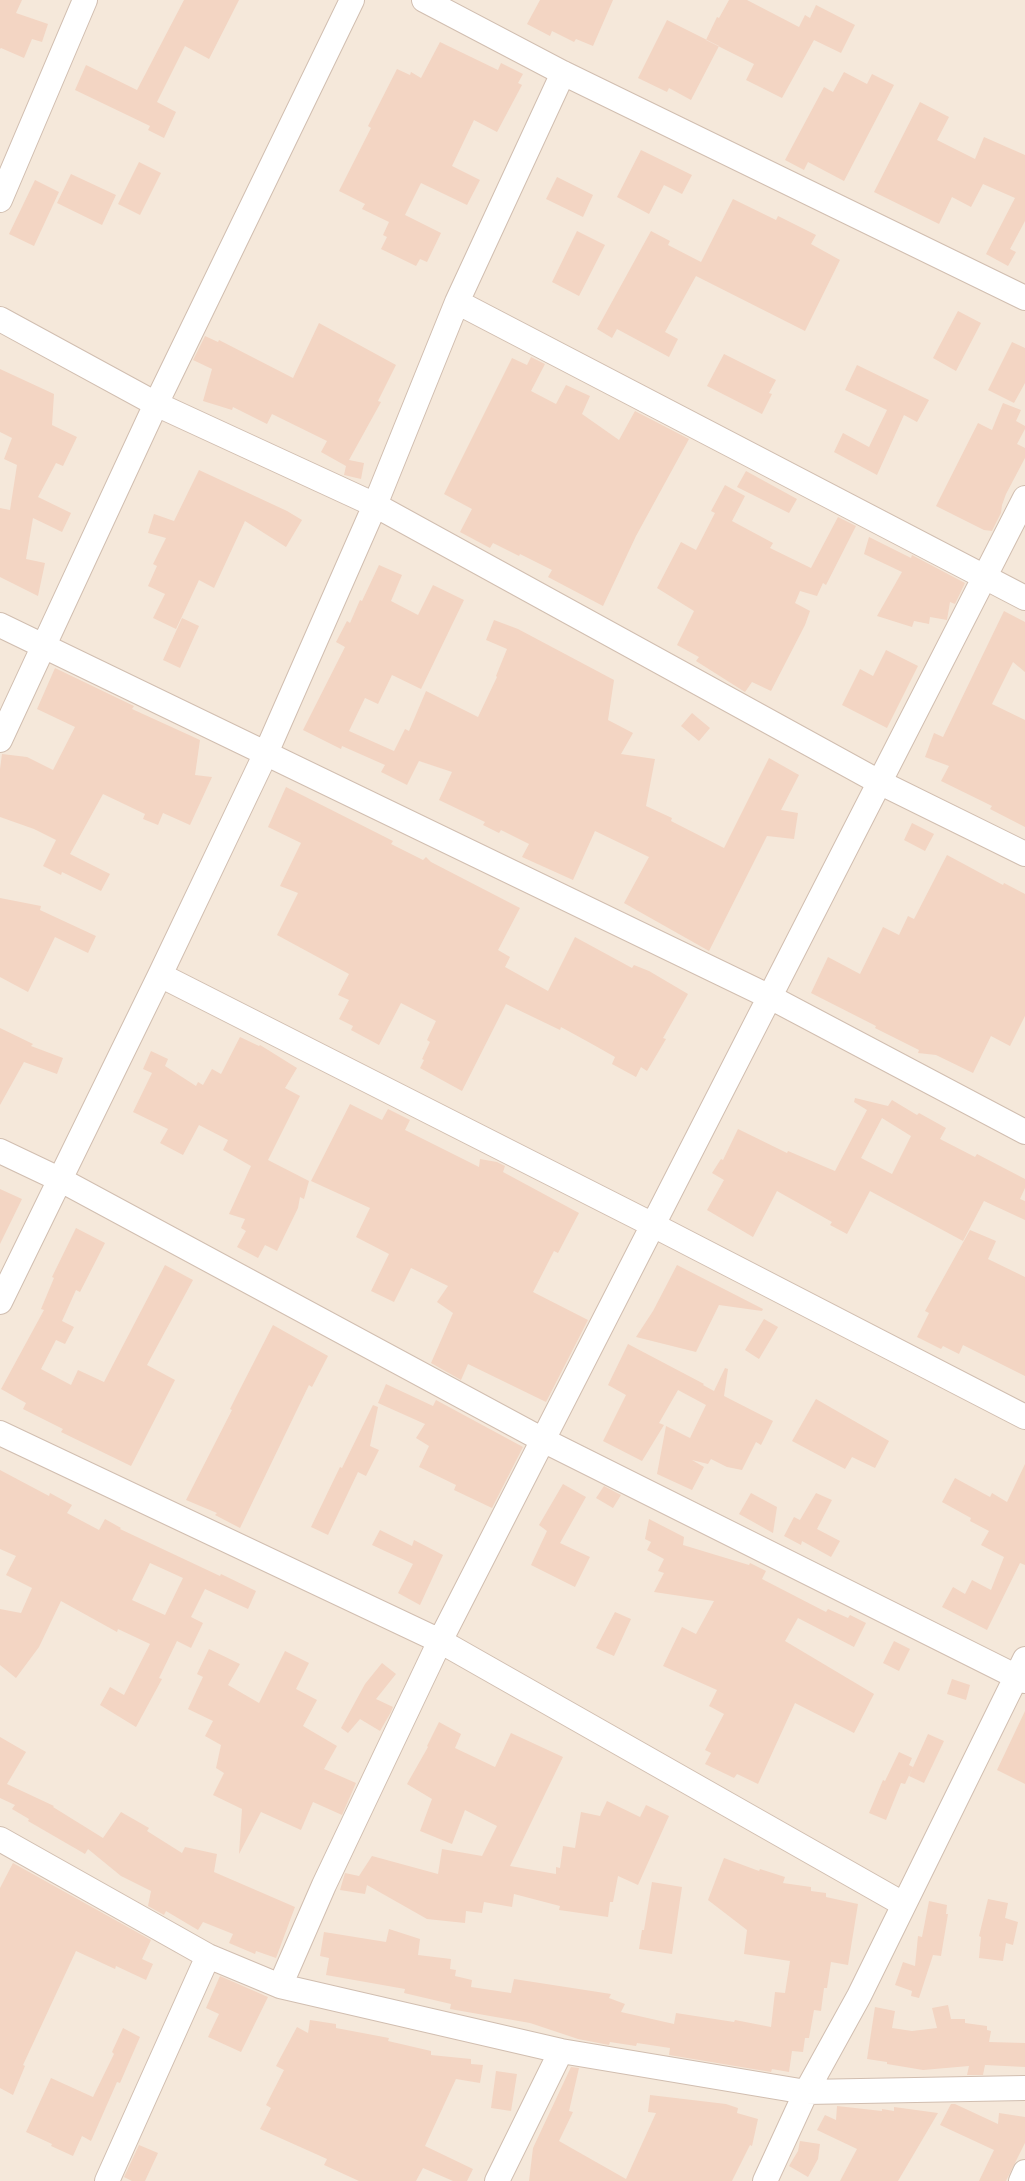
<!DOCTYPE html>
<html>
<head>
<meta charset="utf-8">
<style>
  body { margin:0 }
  canvas { display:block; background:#fdf6ec }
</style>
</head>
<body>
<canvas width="1025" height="2181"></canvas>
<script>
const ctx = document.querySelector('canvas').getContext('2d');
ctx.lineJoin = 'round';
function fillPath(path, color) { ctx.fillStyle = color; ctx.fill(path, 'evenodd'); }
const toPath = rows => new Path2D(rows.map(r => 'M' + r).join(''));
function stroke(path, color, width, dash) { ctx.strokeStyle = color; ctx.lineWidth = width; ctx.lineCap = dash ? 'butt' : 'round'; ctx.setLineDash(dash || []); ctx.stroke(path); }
fillPath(toPath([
  [0,0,1025,0,1025,2181,0,2181]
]), '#f5e8da');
fillPath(toPath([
  [0,0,22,0,16,13,48,24,42,42,32,39,24,58,1,48,0,49],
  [184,0,239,0,209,59,185,46,157,102,176,112,164,138,148,130,150,126,75,90,86,65,137,90],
  [540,0,613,0,593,46,576,39,574,42,552,31,550,36,527,24],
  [729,0,747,0,799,27,805,15,810,18,816,5,855,25,841,53,814,40,782,98,746,80,754,64,706,40,717,17,719,18],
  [667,20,719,46,691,100,669,88,667,92,638,78],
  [440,42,498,70,501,63,523,74,518,83,522,85,497,132,474,120,452,166,480,180,467,205,421,183,405,215,441,233,427,262,420,259,416,266,381,249,387,237,383,235,389,222,362,209,365,204,339,191,371,128,368,126,397,69,410,75,411,72,421,78],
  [844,72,867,84,872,74,894,85,844,181,808,162,804,170,785,160,824,87,833,92],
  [920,102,949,117,937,140,975,159,984,137,1025,155,1025,221,1010,249,1016,252,1008,266,986,254,1015,198,983,184,971,207,952,197,939,224,874,192],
  [641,150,692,175,682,194,664,185,649,214,617,197],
  [139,162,161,173,140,215,118,204],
  [71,174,116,195,102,225,57,203],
  [557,177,593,195,583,217,546,199],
  [35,180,59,192,34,246,9,234],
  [733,199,776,220,778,216,816,235,811,244,840,260,805,331,696,276,665,332,678,339,669,357,617,329,612,338,597,329,651,231,670,241,668,245,701,262],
  [577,231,605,245,579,296,552,282],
  [958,311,981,323,956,371,933,358],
  [319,323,396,365,378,401,381,402,349,460,364,463,361,479,344,475,346,466,321,452,327,441,272,414,267,424,233,407,232,410,203,401,212,369,193,360,205,336,218,342,219,340,293,378],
  [1012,342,1025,348,1025,383,1014,403,988,390],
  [724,354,776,380,769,393,772,394,762,414,707,386],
  [531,357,545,364,531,391,556,404,566,385,590,396,582,414,619,440,635,411,689,439,636,536,603,606,548,577,552,570,520,554,519,556,493,543,490,548,460,532,472,509,444,494,512,358,527,365],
  [857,365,929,400,917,422,904,415,877,475,834,452,843,433,869,447,887,410,845,390],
  [0,369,54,394,52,425,77,437,63,466,56,463,38,497,71,513,62,532,33,518,26,559,45,563,38,596,0,577,0,508,10,510,17,465,4,459,12,438,0,432],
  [1003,403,1021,410,1016,421,1025,426,1025,429,1017,444,1025,448,1025,458,1006,494,1002,505,1001,513,992,531,984,530,936,506,978,423,992,430],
  [199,470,287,511,302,520,286,547,245,521,214,588,199,580,176,629,153,618,165,594,148,586,157,566,153,564,166,538,148,533,154,514,174,521],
  [746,471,797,499,789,513,737,487],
  [725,485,745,496,732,521,773,543,770,548,811,568,838,517,856,526,826,585,823,583,817,596,800,591,795,603,810,611,805,625,771,691,752,682,745,692,696,661,699,657,677,645,694,611,657,588,681,542,696,550,715,513,711,511],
  [869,537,911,558,912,555,965,583,955,604,950,602,947,620,930,617,929,624,914,621,912,627,877,616,902,572,864,554],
  [379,565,402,575,391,601,418,615,433,585,464,600,421,689,392,675,378,704,365,698,349,731,394,751,405,729,409,731,426,691,478,717,497,677,496,676,507,649,486,640,494,620,518,629,614,680,608,720,633,733,621,754,655,759,646,806,672,818,671,821,724,848,769,758,799,775,781,810,798,813,794,839,767,836,709,951,624,903,649,857,595,831,573,880,522,857,529,844,501,830,499,833,483,825,485,822,439,800,452,772,419,761,407,785,381,772,385,765,342,746,341,749,303,730,345,647,336,642,347,621,350,623,360,600,362,601],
  [1004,611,1025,622,1025,672,1013,662,992,704,1025,720,1025,827,990,809,992,806,941,781,949,766,925,757,934,733,943,737],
  [182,618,199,626,180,668,163,660],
  [886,650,918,666,887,728,842,705,860,669,873,676],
  [55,668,134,706,132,709,200,740,195,775,212,777,190,825,163,813,158,825,143,819,145,814,103,794,70,854,110,874,101,891,62,872,61,875,43,866,56,840,34,829,0,817,0,769,2,754,27,757,53,770,75,727,37,709],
  [692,713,710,728,699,741,681,726],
  [286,787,393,841,391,844,423,860,426,857,431,862,520,908,498,950,510,957,505,967,548,991,575,937,632,968,634,965,649,971,688,994,663,1038,666,1039,647,1071,641,1067,636,1077,612,1064,615,1057,592,1044,561,1027,560,1030,506,1004,462,1091,420,1068,424,1060,422,1059,430,1042,427,1040,436,1021,401,1003,379,1045,351,1030,353,1026,339,1019,349,1000,338,995,349,974,277,935,298,893,280,886,301,843,268,827],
  [912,823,934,834,925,851,904,840],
  [947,855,1003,885,1004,883,1025,894,1025,1016,1010,1046,991,1036,973,1073,936,1055,918,1053,919,1050,875,1028,876,1026,811,993,828,957,860,974,883,927,899,935,908,916,914,919],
  [0,898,41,906,40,910,96,936,88,953,55,937,28,992,0,977],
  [0,1028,33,1044,31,1046,63,1058,57,1074,24,1062,0,1105],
  [240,1037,259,1046,260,1045,297,1068,285,1088,300,1096,268,1160,309,1181,304,1199,300,1197,298,1208,277,1251,265,1245,258,1258,237,1247,246,1231,241,1228,245,1219,229,1214,251,1166,223,1150,228,1140,199,1125,183,1155,160,1143,168,1129,133,1112,152,1073,143,1069,151,1051,168,1059,165,1066,196,1086,198,1082,203,1085,212,1069,221,1074],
  [855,1098,888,1106,892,1100,917,1115,919,1113,946,1128,940,1139,975,1157,977,1154,1025,1179,1025,1188,1020,1199,1025,1201,1025,1220,984,1201,963,1241,870,1191,847,1234,830,1225,832,1222,777,1191,753,1237,707,1210,724,1180,712,1173,721,1159,723,1160,738,1129,787,1153,788,1151,835,1171,867,1110,854,1102],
  [882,1118,911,1136,892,1174,861,1158],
  [350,1104,382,1120,388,1109,410,1120,405,1130,479,1167,480,1159,497,1162,505,1166,503,1172,579,1213,558,1253,554,1251,533,1292,588,1320,546,1402,468,1364,461,1380,431,1363,453,1313,437,1302,448,1286,411,1268,394,1302,371,1291,389,1254,356,1237,370,1208,311,1181],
  [0,1189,22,1199,0,1244],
  [76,1228,105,1243,80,1292,76,1290,62,1321,74,1327,65,1344,56,1340,41,1369,71,1385,78,1370,104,1382,165,1265,193,1280,147,1365,175,1380,131,1466,61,1432,63,1429,23,1409,26,1403,1,1389,44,1310,41,1309,54,1278,52,1277],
  [970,1230,996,1241,988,1259,1025,1277,1025,1376,963,1345,959,1354,943,1346,941,1349,917,1337,929,1313,925,1311],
  [677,1265,763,1309,762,1311,719,1305,696,1352,636,1337,653,1311],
  [764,1319,778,1327,759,1359,745,1350],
  [273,1325,328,1356,312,1387,309,1385,240,1528,215,1515,217,1513,186,1500,232,1410,230,1409,236,1397],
  [628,1344,704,1384,703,1385,714,1391,725,1368,728,1369,724,1396,773,1421,761,1445,756,1442,742,1470,727,1467,711,1459,708,1464,692,1460,704,1467,692,1490,657,1474,666,1426,690,1438,706,1405,678,1390,659,1423,664,1425,642,1461,603,1441,626,1395,608,1385],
  [386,1384,433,1406,436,1400,523,1447,492,1508,454,1490,456,1485,419,1467,429,1446,416,1438,425,1424,378,1403],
  [816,1399,889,1441,875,1468,852,1457,845,1469,792,1441],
  [373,1405,378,1407,370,1446,379,1450,366,1476,358,1472,328,1535,311,1527,340,1467,342,1468],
  [1025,1464,1025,1565,1020,1563,987,1630,942,1607,953,1587,965,1594,972,1580,991,1590,1004,1557,981,1545,989,1531,970,1521,971,1518,942,1502,955,1478,990,1497,992,1493,1007,1502],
  [0,1470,49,1496,50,1493,72,1505,67,1513,99,1530,105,1519,121,1528,120,1529,220,1576,221,1574,256,1591,248,1609,205,1589,191,1617,203,1623,191,1648,177,1641,159,1678,162,1679,136,1727,100,1705,110,1687,124,1695,150,1644,118,1629,117,1632,61,1601,39,1647,16,1678,0,1665,0,1609,21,1613,32,1588,6,1575,16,1556,0,1549],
  [150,1563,183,1578,165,1615,132,1600],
  [563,1484,586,1497,560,1543,590,1557,575,1587,531,1565,547,1531,539,1525],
  [604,1486,621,1495,613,1508,596,1498],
  [751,1493,777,1507,773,1533,739,1514],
  [816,1493,832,1500,817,1529,840,1541,831,1557,802,1541,801,1545,784,1536,794,1517,800,1520],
  [649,1519,684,1537,683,1545,749,1565,750,1563,766,1571,762,1579,826,1612,828,1609,848,1618,850,1615,866,1623,854,1647,798,1618,785,1641,874,1694,854,1733,795,1703,758,1784,737,1774,734,1778,705,1764,711,1753,705,1750,724,1714,709,1706,717,1690,663,1666,682,1627,696,1634,714,1601,654,1592,664,1573,658,1571,664,1559,647,1550,651,1542,645,1539],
  [380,1530,412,1546,414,1540,443,1555,420,1605,398,1593,413,1564,372,1545],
  [615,1612,631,1619,614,1656,596,1648],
  [894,1641,910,1649,899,1671,883,1663],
  [209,1649,240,1664,228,1685,259,1703,285,1651,309,1663,296,1689,317,1700,303,1726,337,1746,324,1769,356,1783,342,1815,313,1802,301,1830,261,1812,239,1854,242,1809,213,1795,224,1773,216,1768,221,1745,205,1736,213,1721,188,1709,203,1677,197,1674],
  [382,1663,396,1674,376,1699,393,1707,391,1712,380,1731,360,1719,348,1733,341,1728,365,1684],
  [952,1679,970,1685,966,1700,947,1694],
  [1025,1711,1025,1784,997,1770],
  [439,1722,461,1734,455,1748,495,1767,511,1733,563,1757,510,1866,556,1874,556,1867,560,1868,563,1846,575,1848,581,1812,600,1816,607,1801,640,1817,646,1805,669,1816,638,1885,618,1876,613,1902,610,1902,608,1917,559,1910,560,1906,514,1894,512,1907,484,1902,482,1913,466,1911,465,1923,427,1919,367,1885,365,1894,340,1890,345,1873,359,1876,372,1856,438,1874,442,1849,482,1856,497,1826,465,1810,452,1844,420,1831,432,1799,407,1784,428,1747,427,1746],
  [928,1734,944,1741,924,1783,909,1776],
  [0,1737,26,1752,7,1784,54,1806,53,1807,103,1838,121,1812,149,1828,147,1831,182,1853,185,1847,217,1854,214,1872,295,1907,276,1958,256,1951,255,1954,229,1943,233,1934,203,1922,198,1930,166,1911,164,1915,148,1906,151,1891,121,1876,88,1849,85,1854,28,1821,29,1819,12,1809,15,1805,0,1798],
  [899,1752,912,1758,909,1765,913,1767,905,1784,901,1783,886,1820,869,1813,883,1780,885,1781],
  [724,1858,759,1871,760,1869,785,1877,783,1883,811,1887,811,1891,826,1893,826,1897,858,1904,848,1965,831,1962,827,1988,824,1988,821,2011,814,2010,809,2038,805,2038,803,2052,792,2051,789,2072,772,2069,771,2072,669,2055,670,2048,637,2043,636,2046,610,2042,609,2045,578,2039,530,2023,450,2009,451,2004,404,1993,405,1989,326,1975,329,1958,320,1956,324,1932,386,1942,389,1929,420,1939,418,1955,451,1959,450,1969,456,1970,455,1976,472,1980,471,1987,511,1993,514,1979,611,1994,609,1998,625,2004,621,2012,674,2024,676,2013,734,2022,735,2020,771,2027,775,1992,785,1993,790,1961,744,1954,747,1930,708,1900],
  [13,1863,151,1940,142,1959,153,1964,146,1980,116,1966,115,1969,76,1951,23,2065,25,2066,13,2095,0,2088,0,1888],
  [652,1882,682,1887,672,1954,639,1949,642,1930,644,1930],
  [988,1899,1008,1903,1005,1918,1018,1922,1013,1945,1006,1943,1003,1961,979,1958,981,1937,979,1936],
  [929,1901,947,1905,946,1914,948,1914,941,1956,933,1955,919,1998,911,1996,912,1991,895,1985,903,1962,915,1966,918,1936,922,1937],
  [220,1976,268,1997,241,2052,208,2037,219,2014,206,2008],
  [948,2005,951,2019,965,2019,965,2023,987,2026,987,2030,991,2031,989,2042,1025,2043,1025,2067,985,2065,983,2075,967,2075,969,2066,923,2070,887,2064,887,2062,867,2059,875,2007,895,2011,892,2028,912,2031,937,2028,932,2008],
  [310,2020,336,2024,336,2028,389,2038,388,2041,431,2051,431,2055,471,2059,471,2064,483,2065,480,2083,456,2079,425,2146,473,2169,467,2181,453,2181,423,2168,416,2181,359,2181,324,2165,327,2159,260,2129,271,2108,266,2105,284,2070,276,2066,297,2027,308,2033],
  [123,2028,140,2037,120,2083,117,2082,91,2141,82,2136,73,2156,51,2146,52,2144,26,2132,51,2078,93,2097,114,2054,112,2052],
  [571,2067,579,2068,569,2111,573,2112,559,2141,626,2179,656,2113,648,2112,650,2095,726,2104,738,2108,737,2113,758,2119,752,2146,750,2145,732,2181,529,2181,533,2148],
  [496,2071,517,2074,511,2111,491,2108],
  [951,2104,955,2104,998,2124,999,2113,1025,2117,1025,2143,1006,2181,979,2181,994,2150,940,2125],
  [837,2106,882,2111,882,2109,894,2111,894,2107,938,2113,898,2181,840,2181,857,2149,817,2130,825,2115,836,2120],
  [800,2141,820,2144,818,2159,808,2177,789,2166,798,2151],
  [139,2145,158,2153,145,2181,132,2181,124,2177]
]), '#f3d5c3');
const minor = toPath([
  [424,0,563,73,1025,298],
  [0,200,85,0],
  [457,302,1025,598],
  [0,319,156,404,375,505,879,782,1025,854],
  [0,625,770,997,1025,1132],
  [0,740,156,404,352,0],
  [160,975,653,1225,1025,1417],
  [0,1151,61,1180,543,1440,1025,1681],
  [0,1302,160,975,266,753,375,505,457,302,563,73],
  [0,1433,440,1641,903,1904],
  [0,1839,208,1956,280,1986,561,2051,806,2092,1025,2088],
  [280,1986,324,1885,440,1641,1025,498],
  [107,2181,208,1956],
  [497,2181,561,2051],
  [765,2181,806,2092,859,1996,1025,1659],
  [1021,2181,1025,2172]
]);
stroke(minor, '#d1beb0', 26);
stroke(minor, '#fff', 24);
</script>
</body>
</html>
